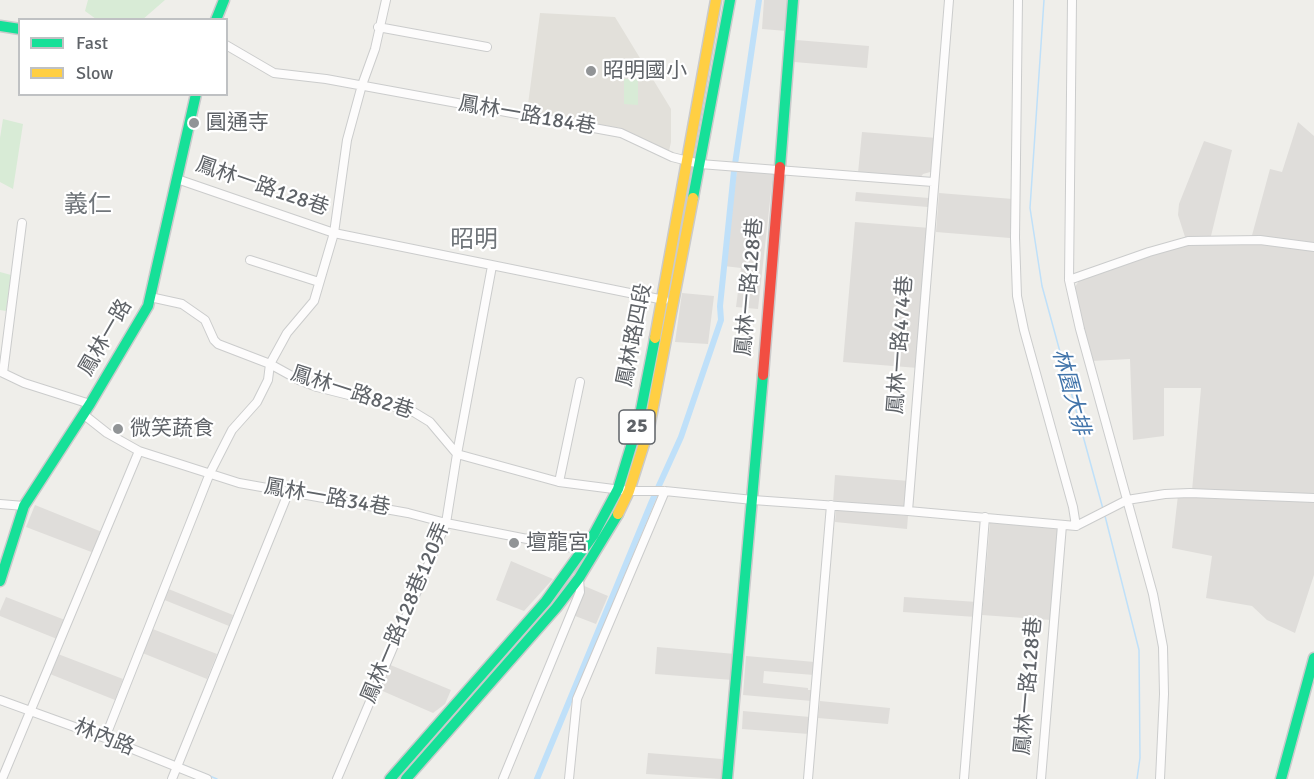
<!DOCTYPE html>
<html>
<head>
<meta charset="utf-8">
<style>
  body { margin:0 }
  #map { position:relative; width:1314px; height:779px; overflow:hidden; background:#efeeea; font-family:Signika,sans-serif }
  canvas { display:block }
  .legend { position:absolute; left:18px; top:18px; width:210px; height:78px; box-sizing:border-box; background:#fff; border:2px solid #bfc1c3; margin:0; padding:8px 10px; list-style:none; font-size:18px; color:#5f6368 }
  .legend li { display:flex; align-items:center; gap:12px; height:30px }
  .legend b { width:30px; border:2px solid #bfc1c3 }
</style>
</head>
<body>
<div id="map">
<canvas width="1314" height="779"></canvas>
<ul class="legend">
<li><b style="height:8px;background:#16e098"></b>Fast</li>
<li><b style="height:8px;background:#ffcf43"></b>Slow</li>
</ul>
</div>
<script>
const ctx = document.querySelector('canvas').getContext('2d');
ctx.lineJoin = 'round';
function fillPath(path, color) { ctx.fillStyle = color; ctx.fill(path, 'evenodd'); }
const toPath = rows => new Path2D(rows.map(r => 'M' + r).join(''));
function stroke(path, color, width, dash) { ctx.strokeStyle = color; ctx.lineWidth = width; ctx.lineCap = dash ? 'butt' : 'round'; ctx.setLineDash(dash || []); ctx.stroke(path); }
function label(font, color, halo, rows, align = 'center') {
  ctx.font = font + ' Signika,"Noto Sans TC",sans-serif'; ctx.lineWidth = 4.5; ctx.setLineDash([]); ctx.textBaseline = 'middle'; ctx.strokeStyle = halo; ctx.fillStyle = color; for (const [text, x, y, turn = 0] of rows) {
    ctx.save(); ctx.translate(x, y); ctx.rotate((+turn || 0) * Math.PI / 180); ctx.textAlign = isNaN(turn) ? turn : align; if (halo) ctx.strokeText(text, 0, 0); ctx.fillText(text, 0, 0); ctx.restore();
  }
}
fillPath(toPath([
  [764,0,789,0,787,31,762,29],
  [796,40,869,46,867,68,794,62],
  [1298,122,1314,136,1314,575,1295,633,1267,620,1252,606,1206,598,1212,556,1172,548,1178,495,1192,491,1201,388,1164,388,1164,436,1133,440,1130,359,1091,361,1074,293,1075,287,1080,279,1186,240,1178,215,1179,204,1204,141,1232,150,1210,240,1251,239,1270,169,1282,172],
  [862,132,937,138,934,171,923,174,920,178,858,173],
  [737,170,773,174,758,309,736,307,741,268,724,266],
  [856,192,929,198,928,207,855,201],
  [939,193,1013,199,1010,238,936,232],
  [855,222,930,228,918,368,843,362],
  [682,293,714,296,708,344,675,342],
  [835,475,909,481,906,509,833,503],
  [35,505,102,532,94,553,26,527],
  [836,509,908,516,907,529,835,522],
  [990,523,1059,528,1051,620,982,615],
  [511,561,553,579,524,611,496,600],
  [582,585,608,596,596,624,570,614],
  [166,588,233,615,229,626,162,599],
  [6,597,65,620,57,639,0,616,0,611],
  [904,597,977,602,976,617,903,612],
  [150,628,217,654,207,679,140,652],
  [657,647,735,654,733,680,655,674],
  [58,654,123,679,115,700,50,674],
  [746,656,815,662,814,675,764,671,763,683,808,688,808,690,813,690,812,701,743,695],
  [388,664,451,690,445,704,433,713,378,689],
  [820,701,890,708,888,724,818,718],
  [743,711,810,717,809,734,742,729],
  [648,753,722,759,721,779,646,774]
]), '#dfddda');
fillPath(toPath([
  [540,13,615,17,671,109,671,142,669,151,620,128,527,112]
]), '#e2e0da');
fillPath(toPath([
  [88,0,165,0,142,20,96,19,85,11],
  [624,79,638,79,638,105,624,104],
  [3,119,23,124,13,189,0,182,0,138],
  [0,272,11,275,6,311,0,310]
]), '#d8ebd6');
stroke(toPath([
  [1044,0,1030,208,1042,286,1103,509],
  [1105,516,1139,650,1140,758,1137,779],
  [151,753,173,761],
  [183,765,217,779]
]), '#bfe0f9', 1.5);
stroke(toPath([
  [537,779,652,501,681,437,721,320,720,306,734,171,759,0]
]), '#bfe0f9', 6);
const street = toPath([
  [1018,0,1015,238,1017,296,1024,330,1073,507,1076,526],
  [1072,0,1069,280,1080,329,1153,594,1163,647,1164,694,1160,779],
  [378,27,487,47],
  [226,45,274,73,326,79,621,133,672,157,700,164,933,182],
  [177,179,334,233,664,300],
  [22,223,3,373,24,383,90,404],
  [250,260,319,282],
  [1069,280,1149,252,1188,241,1260,240,1314,247],
  [150,297,182,304,205,320,214,340,218,344,270,364,299,380,317,387,412,411,430,422,457,454,559,482,629,491,665,491,753,500,908,511,1076,526,1127,500,1165,494,1190,493,1314,498],
  [83,414,107,433,139,451,239,483,408,513,446,523,583,550],
  [559,482,580,382],
  [0,504,24,506],
  [908,511,949,0],
  [0,700,105,738,207,779],
  [105,738,210,473,232,430,257,402,268,380,270,364,287,333,314,301,334,233,347,140,362,85,375,49,386,0],
  [2,779,139,451],
  [172,779,289,491],
  [337,779,446,523,457,454,492,266],
  [503,779,580,592,579,579],
  [569,779,577,699,665,491],
  [808,779,831,505],
  [964,779,985,517],
  [1041,779,1062,525]
]);
const fast = toPath([
  [216,20,224,0],
  [0,26,20,29],
  [780,167,793,0],
  [693,198,730,0],
  [0,581,24,506,90,404,148,306,196,94],
  [390,779,546,601,594,534,618,489,639,420,655,338],
  [406,779,556,608,579,578,618,514],
  [727,779,763,375],
  [1281,779,1314,658]
]);
const slow = toPath([
  [655,338,716,0],
  [618,514,629,491,649,428,693,198]
]);
const jam = toPath([
  [763,375,780,167]
]);
stroke(street, '#cbcccc', 10);
stroke(fast, '#cacacb', 13);
stroke(slow, '#cacacb', 13);
stroke(jam, '#cacacb', 13);
stroke(street, '#fdfcfc', 8);
stroke(fast, '#16e098', 10);
stroke(slow, '#ffcf43', 10);
stroke(jam, '#f24e42', 10);
for (const [x, y, r, color] of [
  [591,71,6,"#919496"],
  [194,123,6,"#919496"],
  [118,429,6,"#919496"],
  [514,543,6,"#919496"]
]) { const dot = new Path2D(); dot.arc(x, y, r, 0, 2 * Math.PI); ctx.fillStyle = color; ctx.fill(dot); stroke(dot, '#fff', 2); }
for (const [x, y, w] of [
  [637,427,36]
]) { const box = new Path2D(); box.roundRect(x - w / 2, y - 17, w, 34, 4.5); ctx.fillStyle = '#fff'; ctx.fill(box); stroke(box, '#5f6368', 1.5); }
label('bold 20px', '#5f6368', null, [
  ["25",637,427]
]);
label('21px', '#5f6368', '#fff', [
  ["昭明國小",603,71],
  ["圓通寺",206,123],
  ["微笑蔬食",130,429],
  ["壇龍宮",526,543]
], 'left');
label('21px', '#5f6368', '#fff', [
  ["鳳林一路184巷",527,116,10],
  ["鳳林一路128巷",262,187,19],
  ["鳳林一路128巷",750,287,-85],
  ["鳳林路四段",635,335,-79],
  ["鳳林一路",106,338,-60],
  ["鳳林一路474巷",901,345,-86],
  ["鳳林一路82巷",352,393,18],
  ["鳳林一路34巷",327,498,10],
  ["鳳林一路128巷120弄",406,613,-67],
  ["鳳林一路128巷",1029,686,-85],
  ["林內路",104,738,22]
]);
label('italic 22px', '#4174aa', '#fff', [
  ["林園大排",1070,392,75]
]);
label('24px', '#70757a', '#fff', [
  ["義仁",88,206],
  ["昭明",474,241]
]);
</script>
</body>
</html>
